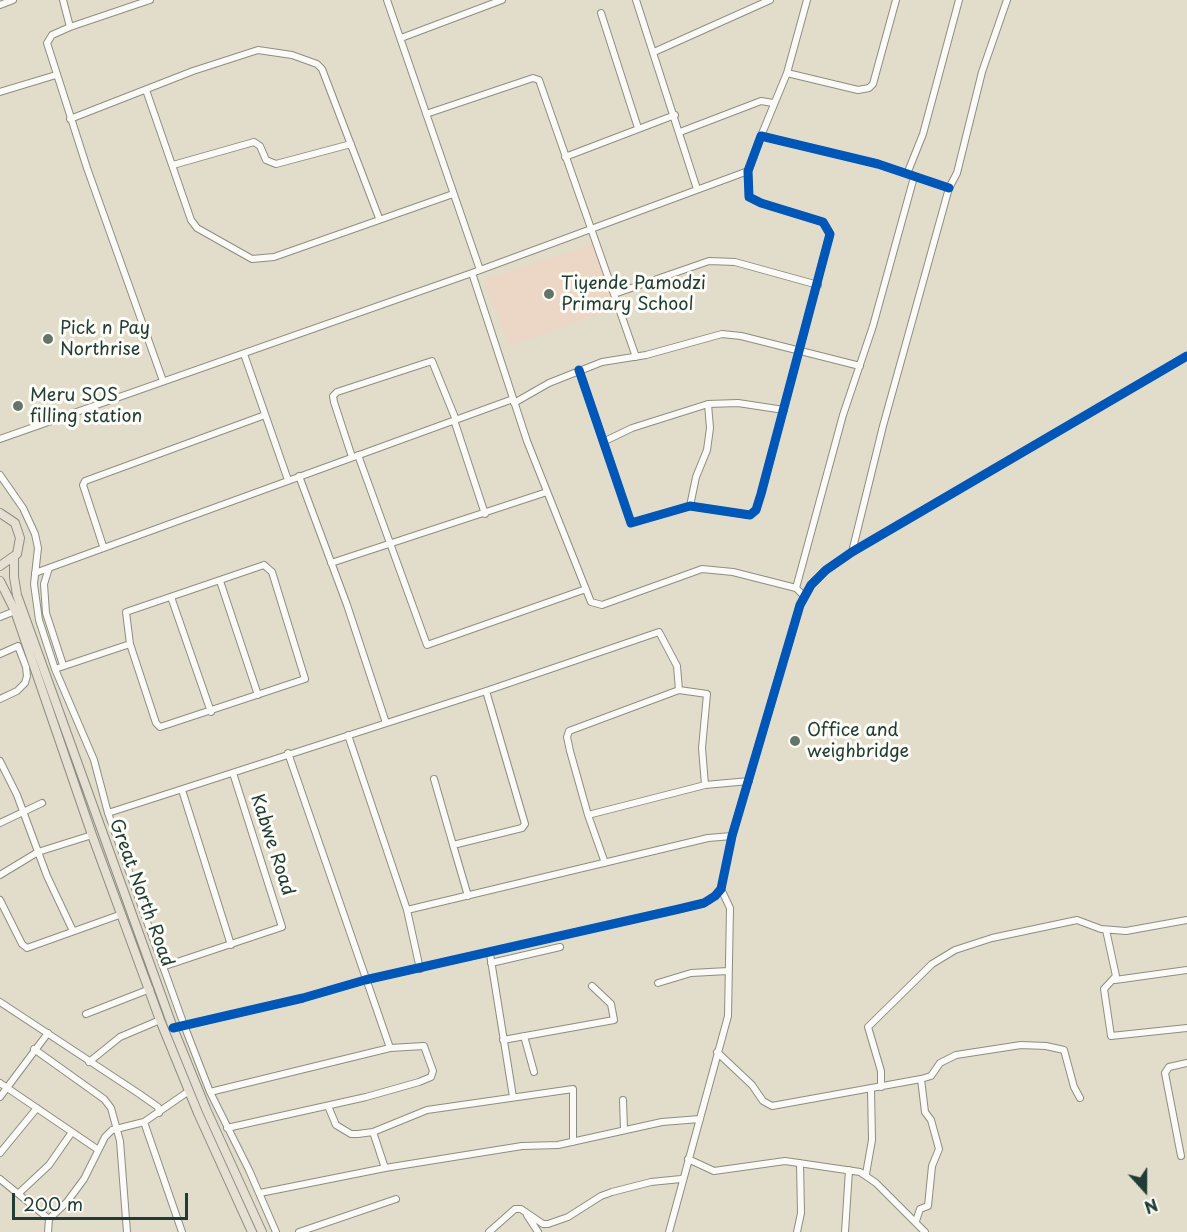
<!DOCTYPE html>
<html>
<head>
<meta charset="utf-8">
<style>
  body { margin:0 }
  #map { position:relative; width:1187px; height:1232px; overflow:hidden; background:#e2dcca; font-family:"Playpen Sans",sans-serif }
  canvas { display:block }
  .north { position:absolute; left:1115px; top:1160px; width:60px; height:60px; -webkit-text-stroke:4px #fdfcf7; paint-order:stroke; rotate:159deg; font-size:16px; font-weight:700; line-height:24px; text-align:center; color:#1f3d34 }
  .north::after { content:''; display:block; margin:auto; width:21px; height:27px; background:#1f3d34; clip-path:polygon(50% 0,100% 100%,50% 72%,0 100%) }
  .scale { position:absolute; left:12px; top:1193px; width:176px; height:27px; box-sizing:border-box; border:3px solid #1f3d34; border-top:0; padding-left:8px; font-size:18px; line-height:21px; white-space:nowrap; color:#1f3d34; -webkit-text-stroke:4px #fdfcf7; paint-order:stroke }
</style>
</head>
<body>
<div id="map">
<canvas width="1187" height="1232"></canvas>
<div class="north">N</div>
<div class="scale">200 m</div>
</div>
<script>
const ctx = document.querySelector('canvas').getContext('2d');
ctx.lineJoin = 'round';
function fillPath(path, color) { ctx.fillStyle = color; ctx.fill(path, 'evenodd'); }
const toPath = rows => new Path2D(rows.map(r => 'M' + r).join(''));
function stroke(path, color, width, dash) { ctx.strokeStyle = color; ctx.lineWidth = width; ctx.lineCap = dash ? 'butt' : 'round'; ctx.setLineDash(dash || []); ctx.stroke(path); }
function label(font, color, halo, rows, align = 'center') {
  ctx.font = font + ' "Playpen Sans",sans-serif'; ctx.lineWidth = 6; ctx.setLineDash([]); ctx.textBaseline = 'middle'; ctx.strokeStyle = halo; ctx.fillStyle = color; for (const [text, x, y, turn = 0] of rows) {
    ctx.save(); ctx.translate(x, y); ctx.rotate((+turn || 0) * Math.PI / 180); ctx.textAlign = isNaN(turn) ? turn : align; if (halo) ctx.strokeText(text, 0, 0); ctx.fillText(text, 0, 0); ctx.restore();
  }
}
fillPath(toPath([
  [592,244,615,308,509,346,484,280]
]), '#ecd6c6');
const minor = toPath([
  [63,0,70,27],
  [150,0,70,27,52,35,47,43,87,168,163,381],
  [387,0,480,270],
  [636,0,697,189],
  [0,5,13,0],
  [601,13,638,128],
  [401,38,502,0],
  [654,52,770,0],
  [787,73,858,90,869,88,873,84,896,0],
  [146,90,191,220,197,228,252,259,274,257,453,194],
  [0,92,56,75],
  [426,114,533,78,539,80,636,357],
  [70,119,193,71,258,50,292,55,317,64,322,69,379,218],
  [680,132,761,101,773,103],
  [761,136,787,73,807,0],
  [565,157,675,115],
  [173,165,254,142,260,146,266,160,276,164,351,144],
  [907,174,923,134,959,0],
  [472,273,527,441,591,602,602,605,702,569,733,572,796,588,803,595],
  [614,294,709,261,735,262,818,285],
  [244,354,288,480],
  [579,370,631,523,690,506,750,515,756,510,761,494,830,234,823,222,761,203,749,197,748,171,761,136,878,164,949,188],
  [514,403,549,383,602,362,646,355,722,334,741,336,860,366],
  [454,420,485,514],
  [0,439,472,273,748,171],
  [603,442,632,428,708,404,738,403,784,410],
  [358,455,427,645,586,589],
  [352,457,334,402,333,396,337,392,432,361,456,420],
  [0,475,23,508,35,534,38,548,34,584,39,620,55,669,94,760,108,813,184,1025,210,1092,249,1170,276,1232],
  [299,476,347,605,386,723],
  [690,506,696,477,707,450,710,428,708,404],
  [103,546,83,485,85,481,265,415],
  [852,552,883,426,949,188,957,173,982,72,1007,0],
  [331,563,547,492],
  [264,565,272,572,305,679,160,727,156,723,130,644,126,612,264,565],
  [49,568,44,584,46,613,63,665],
  [35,573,513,399],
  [220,581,258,695],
  [796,588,843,415,873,326,914,177],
  [171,597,211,712],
  [0,617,15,611],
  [0,654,18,646,26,667,27,676,25,683,17,691,0,699],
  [55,669,130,644],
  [348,735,407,910,420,969],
  [288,753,390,1048],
  [0,761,17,795,47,876,73,931],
  [434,779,453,845],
  [182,790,231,945],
  [108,813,486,691,659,632,677,666,679,690],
  [588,815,705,785,749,781],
  [0,823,42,803],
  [605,863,588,815,570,751,567,737,569,731,679,690,707,694,702,748,705,785],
  [0,875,38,852,92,835],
  [468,896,453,845,522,828,525,824,486,691],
  [0,900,22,944,27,948,122,914],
  [407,910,708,838,732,836],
  [1106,930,1116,976,1104,989,1111,1036,1187,1028],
  [490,954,513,1097],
  [491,963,560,947],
  [165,966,282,927,233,773],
  [1115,980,1187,970],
  [658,983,691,973,728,971],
  [0,1002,138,1093,158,1107,159,1113],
  [86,1014,150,989],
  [173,1028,303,998,365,980,679,909,704,903,715,896,721,889,732,836,800,605,811,585,826,570,852,552,1187,356],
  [524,1036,534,1072],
  [503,1040,614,1020,611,1004,592,986],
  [34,1049,104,1099,111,1108,120,1141,127,1232],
  [717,1052,752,1085,763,1101,772,1106,921,1079,925,1112,931,1120,939,1149,932,1166,928,1206,920,1209,916,1221],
  [89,1062,120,1037,160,1020],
  [921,1079,931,1076,940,1063,956,1055,1021,1045,1046,1046,1064,1050,1074,1087,1080,1098],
  [0,1083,97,1149],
  [881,1087,881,1071,868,1027,932,964,955,950,992,938,1077,920,1101,929,1126,931,1187,920],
  [210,1092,390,1048,424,1046,433,1071,431,1077,419,1082,366,1097,227,1128],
  [0,1097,48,1033],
  [623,1100,624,1130],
  [328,1106,336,1125,351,1134,358,1134,373,1132,427,1110,573,1089,573,1142],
  [144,1122,182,1232],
  [373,1132,385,1168],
  [0,1153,37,1108],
  [1181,1156,1165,1073,1169,1067,1187,1063],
  [688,1159,714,1171,785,1161,860,1172,876,1183,925,1232],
  [866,1174,872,1140,871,1090],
  [0,1179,49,1219],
  [19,1193,49,1165,72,1132],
  [260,1193,385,1168,522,1146,558,1145,662,1122,700,1119],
  [527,1215,538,1232],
  [48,1232,49,1219,67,1202,84,1179,105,1137,112,1130,144,1122,189,1091],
  [299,1232,396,1199],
  [489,1232,515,1209,521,1209,543,1224,548,1224,568,1217,601,1196,612,1192,651,1182,681,1179],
  [669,1232,728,1016,730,908,721,889],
  [797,1232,801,1213,800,1163],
  [845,1232,849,1170]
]);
const major = toPath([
  [0,513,15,523,20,538,17,554,0,566],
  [14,558,14,577,17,595,173,1028,206,1109,262,1232],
  [0,581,15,611,92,835,160,1020,198,1113,252,1232]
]);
stroke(minor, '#8c8e84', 8);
stroke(major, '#8c8e84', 10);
stroke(minor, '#fbfaf7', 6);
stroke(major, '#e6e0d3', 8);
stroke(toPath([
  [579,370,631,523,690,506,750,515,756,510,761,494,830,234,823,222,761,203,749,197,748,171,761,136,878,164,949,188],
  [173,1028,303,998,365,980,679,909,704,903,715,896,721,889,732,836,800,605,811,585,826,570,852,552,1187,356]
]), '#0057b8', 9);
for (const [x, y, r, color] of [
  [549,294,6,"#637568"],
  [48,339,6,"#637568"],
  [18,406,6,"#637568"],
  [795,741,6,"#637568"]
]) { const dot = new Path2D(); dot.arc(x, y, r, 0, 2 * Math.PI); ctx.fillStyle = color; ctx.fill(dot); stroke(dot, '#fdfcf7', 2); }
label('18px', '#1f3d34', '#fdfcf7', [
  ["Tiyende Pamodzi",561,284],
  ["Primary School",561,305],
  ["Pick n Pay",60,329],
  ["Northrise",60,350],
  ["Meru SOS",30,396],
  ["filling station",30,417],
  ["Office and",807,731],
  ["weighbridge",807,752]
], 'left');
label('18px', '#1f3d34', '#fdfcf7', [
  ["Kabwe Road",272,845,72],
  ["Great North Road",141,893,70]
]);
</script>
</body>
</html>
